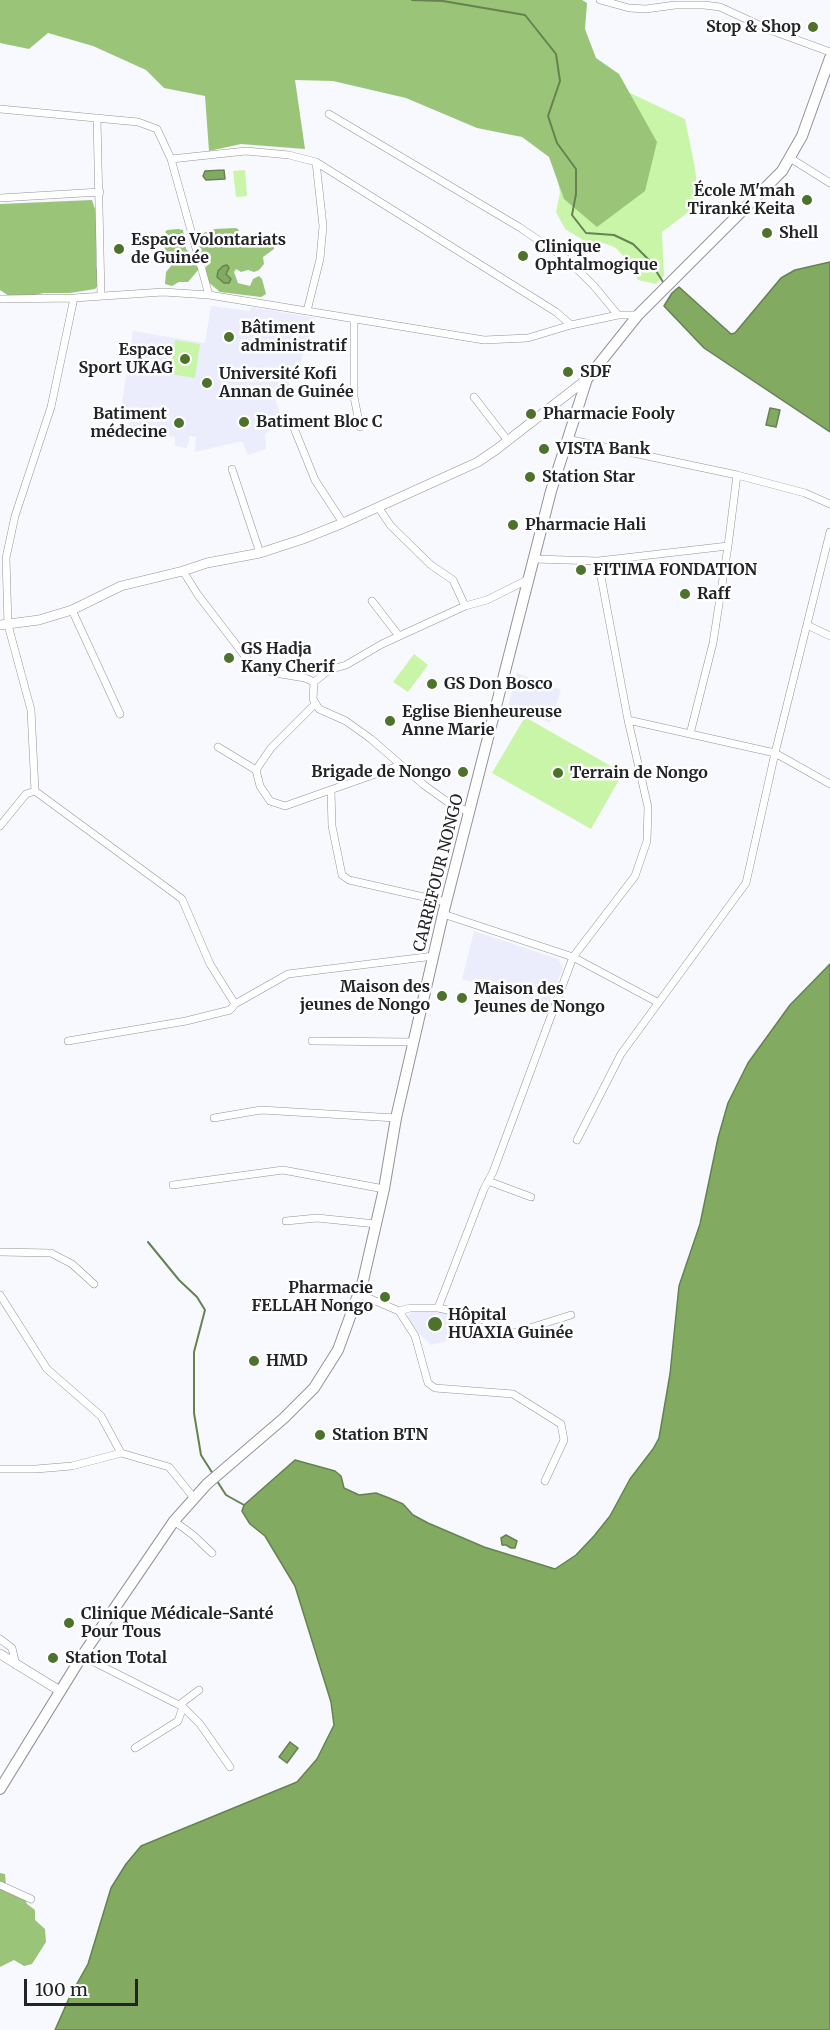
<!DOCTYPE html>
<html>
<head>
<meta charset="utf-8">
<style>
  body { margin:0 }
  #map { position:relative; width:830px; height:2030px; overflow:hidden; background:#f8f8ff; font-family:Merriweather,serif }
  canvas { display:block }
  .scale { position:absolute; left:24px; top:1979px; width:114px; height:27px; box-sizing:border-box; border:3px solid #232427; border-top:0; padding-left:8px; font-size:18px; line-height:21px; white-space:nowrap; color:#232427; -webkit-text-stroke:4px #fff; paint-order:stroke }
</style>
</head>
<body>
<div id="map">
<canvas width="830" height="2030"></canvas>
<div class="scale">100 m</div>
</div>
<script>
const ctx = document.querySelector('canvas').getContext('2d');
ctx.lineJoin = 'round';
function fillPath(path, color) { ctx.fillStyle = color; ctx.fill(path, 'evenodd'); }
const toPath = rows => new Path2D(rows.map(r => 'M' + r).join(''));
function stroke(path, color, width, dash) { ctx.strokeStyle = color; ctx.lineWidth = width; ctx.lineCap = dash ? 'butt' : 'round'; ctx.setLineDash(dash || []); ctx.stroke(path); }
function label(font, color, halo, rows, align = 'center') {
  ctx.font = font + ' Merriweather,serif'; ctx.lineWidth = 5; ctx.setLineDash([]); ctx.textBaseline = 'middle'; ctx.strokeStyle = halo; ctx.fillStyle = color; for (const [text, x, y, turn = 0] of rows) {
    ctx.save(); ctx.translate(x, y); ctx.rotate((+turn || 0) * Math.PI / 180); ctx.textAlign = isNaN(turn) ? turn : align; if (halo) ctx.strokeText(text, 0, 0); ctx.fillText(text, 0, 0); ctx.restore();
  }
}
fillPath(toPath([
  [211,306,250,311,251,307,315,318,299,367,299,375,288,378,290,389,274,396,283,422,265,434,266,449,248,455,242,441,195,452,196,437,190,436,187,448,175,446,175,437,160,435,133,438,128,420,120,416,133,331,205,343],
  [517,673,561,690,550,723,508,705],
  [474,931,558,959,563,968,549,1004,462,979],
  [444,1311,458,1316,458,1338,431,1345,417,1331,408,1317,411,1312]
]), '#ecedfc');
fillPath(toPath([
  [626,91,685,119,695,168,699,204,662,232,664,276,656,284,638,280,626,259,616,248,604,243,591,245,565,229,556,212,560,193,555,166,538,138],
  [245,170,247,196,236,197,233,171],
  [175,340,200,344,195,378,170,374],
  [414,654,428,665,408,692,393,682],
  [525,717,623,773,591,829,492,773]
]), '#c9f5a8');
fillPath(toPath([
  [0,0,582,0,587,3,585,29,596,58,619,74,657,142,645,191,597,227,564,199,549,157,522,137,477,128,406,98,333,81,295,80,305,149,241,144,209,151,205,96,164,88,146,70,93,46,48,33,29,49,0,43],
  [92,200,96,212,96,268,104,273,103,280,95,289,70,293,44,293,20,298,12,298,0,290,0,204],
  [236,228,239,230,234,237,235,242,243,238,257,238,261,240,270,237,274,243,274,249,263,257,264,264,259,270,254,272,248,270,241,272,236,269,234,272,238,283,250,286,253,279,259,276,262,279,266,294,261,297,220,292,207,281,204,273,208,262,203,261,200,258,199,249,201,243,198,238,203,233,215,229],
  [178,229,183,230,186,249,198,262,199,269,188,282,179,282,172,286,165,284,166,272,171,266,164,246,168,240,168,235,165,232,167,230],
  [0,1873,5,1874,6,1885,24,1897,27,1904,35,1910,35,1920,45,1929,46,1942,32,1964,24,1966,14,1960,0,1967]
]), '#9ac579');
const water = toPath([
  [224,170,225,179,206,180,203,176,205,171,224,170],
  [830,262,830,432,704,348,664,306,672,293,679,287,731,334,735,333,781,278,795,270,830,262],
  [223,266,227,265,229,268,226,274,231,279,229,283,224,283,217,277,218,271,223,266],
  [770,408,780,410,776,427,766,425,770,408],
  [830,964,830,2030,55,2030,70,1996,88,1964,111,1888,126,1864,141,1846,297,1782,317,1759,334,1725,331,1702,295,1586,265,1536,250,1524,245,1516,242,1511,244,1505,295,1460,335,1471,341,1476,344,1488,359,1495,376,1493,389,1498,403,1504,413,1515,428,1523,484,1547,555,1569,576,1555,594,1536,610,1516,630,1479,653,1449,659,1438,670,1374,679,1286,700,1224,718,1138,728,1103,748,1063,790,1005,830,964],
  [506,1535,517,1541,515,1548,511,1548,506,1545,502,1545,501,1538,506,1535],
  [290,1742,298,1748,287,1763,279,1757,290,1742]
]);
fillPath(water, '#82ab61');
stroke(water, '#668250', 1.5);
stroke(toPath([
  [412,0,443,1,525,15,556,54,560,81,548,116,557,143,576,169,576,194,572,215,586,233,614,235,633,244,649,260,665,285],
  [148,1242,179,1280,197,1297,205,1310,194,1352,194,1413,201,1455,213,1474],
  [217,1481,226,1495,244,1505]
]), '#668250', 2);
const street = toPath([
  [600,0,629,8,646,9,675,5,704,5,720,7,770,30,830,52],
  [0,109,138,122,157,129,171,159,209,295],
  [329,114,519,227,568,260,594,286,618,315],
  [97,118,101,296],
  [790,158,830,183],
  [171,159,246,151,289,155,316,162,556,312,571,325],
  [0,198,100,192],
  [74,298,51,407,15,516,6,558,8,625,31,710,35,791,182,899,210,964,235,1004],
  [0,299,74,298,163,292,209,295,484,340,528,338,571,325,618,315,638,315],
  [307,311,320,259,323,226,316,162],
  [354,319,354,397,360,427],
  [474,397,508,441],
  [294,428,315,480,343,523],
  [567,439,737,475,805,493,830,504],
  [232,469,260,553],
  [378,507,391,526,431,565,453,580,465,606],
  [535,559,598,561,728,546],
  [183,571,198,595,251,664,275,673,305,678,314,682],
  [372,601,399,636],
  [72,610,120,714],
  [807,625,830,636],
  [315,704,271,748,256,770,260,786,270,801,285,806,401,765],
  [628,720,775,753,830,784],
  [690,734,713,643,728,546,737,475],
  [218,747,256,770],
  [331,791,332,826,342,875,349,880,446,902],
  [469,812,449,803,424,785,371,739,346,721,319,709,313,699,314,682,329,670,346,665,382,644,465,606,487,600,529,579],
  [0,826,26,794,35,791],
  [443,914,573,957,657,1002],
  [68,1041,186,1021,230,1010,235,1004,288,974,434,956],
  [312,1041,414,1042],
  [214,1118,261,1110,396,1118],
  [577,1140,621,1054,746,883,775,753,830,532],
  [488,1181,531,1197],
  [173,1185,283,1170,384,1189],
  [286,1221,317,1218,376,1224],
  [0,1252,51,1253,72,1264,94,1284],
  [359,1294,399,1311,415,1336,428,1383,435,1388,513,1394,561,1424,564,1440,545,1481],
  [0,1295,47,1369,101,1416,121,1453,169,1467,194,1498],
  [438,1308,484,1189,493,1172,573,957,635,876,647,841,648,807,628,720,598,561],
  [399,1311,410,1308,438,1308,473,1315,507,1332,517,1332,571,1315],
  [0,1469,36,1469,72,1466,121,1453],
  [174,1521,193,1535,212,1553],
  [0,1639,12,1648,16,1665],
  [82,1656,183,1707,178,1721,135,1748],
  [179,1705,199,1690],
  [183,1707,200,1724,230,1767],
  [0,1885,31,1899]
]);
const secondary = toPath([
  [0,625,39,620,72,610,121,586,183,571,207,563,260,553,303,539,343,523,478,462,497,449,587,379],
  [0,1654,60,1691]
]);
const primary = toPath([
  [0,1789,82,1656,174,1521,207,1484,284,1418,314,1388,338,1350,363,1281,384,1189,396,1118,443,914,551,491,587,379,638,315,782,171,802,136,830,58]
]);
stroke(street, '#93949b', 8);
stroke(secondary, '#93949b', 10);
stroke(primary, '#93949b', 12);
stroke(street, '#fff', 7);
stroke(secondary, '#fff', 9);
stroke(primary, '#fff', 10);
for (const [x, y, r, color] of [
  [813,27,6,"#4d722c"],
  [807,200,6,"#4d722c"],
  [767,233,6,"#4d722c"],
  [119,249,6,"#4d722c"],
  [523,256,6,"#4d722c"],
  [229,337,6,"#4d722c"],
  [185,359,6,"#4d722c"],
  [568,372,6,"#4d722c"],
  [207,383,6,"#4d722c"],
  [531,414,6,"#4d722c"],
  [244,422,6,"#4d722c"],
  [179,423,6,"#4d722c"],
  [544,449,6,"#4d722c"],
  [530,477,6,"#4d722c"],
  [513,525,6,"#4d722c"],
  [581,570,6,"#4d722c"],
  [685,594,6,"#4d722c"],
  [229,658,6,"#4d722c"],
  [432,684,6,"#4d722c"],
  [390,721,6,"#4d722c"],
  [463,772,6,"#4d722c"],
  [558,773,6,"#4d722c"],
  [442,996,6,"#4d722c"],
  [462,998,6,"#4d722c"],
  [385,1297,6,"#4d722c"],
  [435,1324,8,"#4d722c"],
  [254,1361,6,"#4d722c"],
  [320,1435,6,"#4d722c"],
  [69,1623,6,"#4d722c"],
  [53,1658,6,"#4d722c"]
]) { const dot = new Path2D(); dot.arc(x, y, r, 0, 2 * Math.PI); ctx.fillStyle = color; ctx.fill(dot); stroke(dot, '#fff', 2); }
label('bold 16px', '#232427', '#fff', [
  ["Stop & Shop",801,27,"right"],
  ["École M'mah",795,191,"right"],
  ["Tiranké Keita",795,209,"right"],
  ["Shell",779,233],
  ["Espace Volontariats",131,240],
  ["de Guinée",131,258],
  ["Clinique",535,247],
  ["Ophtalmogique",535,265],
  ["Bâtiment",241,328],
  ["administratif",241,346],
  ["Espace",173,350,"right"],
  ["Sport UKAG",173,368,"right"],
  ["SDF",580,372],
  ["Université Kofi",219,374],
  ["Annan de Guinée",219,392],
  ["Batiment",167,414,"right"],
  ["médecine",167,432,"right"],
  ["Pharmacie Fooly",543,414],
  ["Batiment Bloc C",256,422],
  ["VISTA Bank",556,449],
  ["Station Star",542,477],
  ["Pharmacie Hali",525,525],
  ["FITIMA FONDATION",593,570],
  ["Raff",697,594],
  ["GS Hadja",241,649],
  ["Kany Cherif",241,667],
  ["GS Don Bosco",444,684],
  ["Eglise Bienheureuse",402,712],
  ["Anne Marie",402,730],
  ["Brigade de Nongo",451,772,"right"],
  ["Terrain de Nongo",570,773],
  ["Maison des",430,987,"right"],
  ["jeunes de Nongo",430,1005,"right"],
  ["Maison des",474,989],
  ["Jeunes de Nongo",474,1007],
  ["Pharmacie",373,1288,"right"],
  ["FELLAH Nongo",373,1306,"right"],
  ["Hôpital",448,1315],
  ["HUAXIA Guinée",448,1333],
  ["HMD",266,1361],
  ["Station BTN",332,1435],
  ["Clinique Médicale-Santé",81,1614],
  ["Pour Tous",81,1632],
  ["Station Total",65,1658]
], 'left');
label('16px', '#232427', '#fff', [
  ["CARREFOUR NONGO",439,873,-76]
]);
</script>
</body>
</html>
